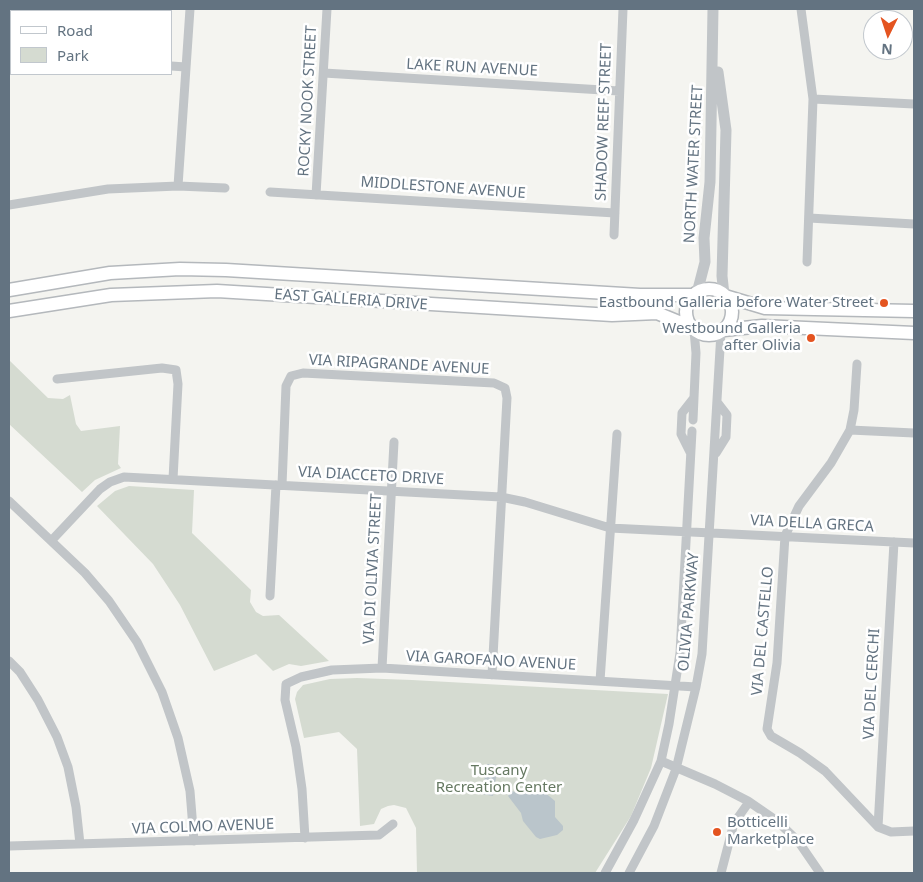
<!DOCTYPE html>
<html>
<head>
<meta charset="utf-8">
<style>
  body { margin:0 }
  #map { position:relative; width:923px; height:882px; overflow:hidden; background:#f4f4f0; font-family:"Noto Sans",sans-serif }
  canvas { display:block }
  .frame { position:absolute; inset:0; border:10px solid #637381; pointer-events:none }
  .legend { position:absolute; left:10px; top:10px; width:162px; height:65px; box-sizing:border-box; background:#fff; border:1px solid #c1c7cd; margin:0; padding:6px 9px; list-style:none; font-size:15px; color:#637381 }
  .legend li { display:flex; align-items:center; gap:10px; height:25px }
  .legend b { width:25px; border:1px solid #c1c7cd }
  .north { position:absolute; left:863px; top:10px; width:50px; height:50px; box-sizing:border-box; background:#fff; border:1px solid #c1c7cd; border-radius:50%; rotate:184deg; font-size:14px; font-weight:700; line-height:20px; text-align:center; color:#637381 }
  .north::after { content:''; display:block; margin:auto; width:18px; height:22px; background:#e45420; clip-path:polygon(50% 0,100% 100%,50% 72%,0 100%) }
</style>
</head>
<body>
<div id="map">
<canvas width="923" height="882"></canvas>
<div class="frame"></div>
<ul class="legend">
<li><b style="height:6px;background:#fff"></b>Road</li>
<li><b style="height:14px;background:#d5dbd1"></b>Park</li>
</ul>
<div class="north">N</div>
</div>
<script>
const ctx = document.querySelector('canvas').getContext('2d');
ctx.lineJoin = 'round';
function fillPath(path, color) { ctx.fillStyle = color; ctx.fill(path, 'evenodd'); }
const toPath = rows => new Path2D(rows.map(r => 'M' + r).join(''));
function stroke(path, color, width, dash) { ctx.strokeStyle = color; ctx.lineWidth = width; ctx.lineCap = dash ? 'butt' : 'round'; ctx.setLineDash(dash || []); ctx.stroke(path); }
function label(font, color, halo, rows, align = 'center') {
  ctx.font = font + ' "Noto Sans",sans-serif'; ctx.lineWidth = 5; ctx.setLineDash([]); ctx.textBaseline = 'middle'; ctx.strokeStyle = halo; ctx.fillStyle = color; for (const [text, x, y, turn = 0] of rows) {
    ctx.save(); ctx.translate(x, y); ctx.rotate((+turn || 0) * Math.PI / 180); ctx.textAlign = isNaN(turn) ? turn : align; if (halo) ctx.strokeText(text, 0, 0); ctx.fillText(text, 0, 0); ctx.restore();
  }
}
fillPath(toPath([
  [9,360,48,398,63,399,70,395,76,424,81,431,120,426,118,464,121,468,95,480,82,492,9,424],
  [129,486,194,490,192,533,251,590,250,602,256,612,263,616,279,615,329,661,301,666,289,664,273,671,256,654,214,671,180,605,153,564,97,506,115,491],
  [357,678,412,680,668,694,651,768,631,816,595,873,417,873,416,828,406,808,394,805,388,806,381,809,374,824,360,826,357,749,339,732,304,738,295,699,297,692,303,685,330,679]
]), '#d5dbd1');
fillPath(toPath([
  [487,764,498,765,493,796,482,794],
  [537,786,555,801,555,817,563,826,563,830,557,835,540,839,536,837,523,821,521,813,508,796,512,791,522,794]
]), '#bac5cb');
const secondary = toPath([
  '686 312a23 23 0 1 1 46 0a23 23 0 1 1-46 0Z',
  [9,290,110,273,180,269,226,270,640,295,693,295],
  [725,296,765,308,914,311],
  [9,311,111,295,217,291,612,315,657,313,691,327],
  [724,330,762,326,914,333]
]);
stroke(secondary, '#b4b8bc', 15);
stroke(toPath([
  [801,9,813,99,807,262],
  [9,58,11,58],
  [171,66,186,67],
  [324,73,619,91],
  [813,99,914,104],
  [178,186,190,9],
  [270,192,615,213],
  [316,195,327,9],
  [9,205,108,189,178,186,225,188],
  [809,218,914,224],
  [614,235,623,9],
  [857,364,854,410,850,430,831,463,799,506,785,536,777,663,767,729,771,736,800,753,825,771,878,827,891,832,914,831],
  [57,379,162,368,176,370,178,384,173,479],
  [693,420,696,353,694,330],
  [850,430,914,433],
  [690,452,681,434,682,413,693,399],
  [716,453,726,437,727,415,717,402],
  [282,485,286,386,291,376,303,373,494,383,505,388,507,398,492,675],
  [9,501,85,573,109,601,137,642,162,692,178,738,190,791,194,841],
  [52,540,100,489,110,482,124,477,501,497,525,502,610,528,914,543],
  [270,596,276,485],
  [9,661,20,672,38,700,57,737,68,767,76,807,80,844],
  [382,668,394,442],
  [600,681,617,434],
  [661,761,715,784,748,801,777,821,798,841,820,873],
  [878,827,894,542],
  [305,838,302,789,296,747,285,700,286,684,301,677,332,670,382,668,696,687],
  [9,846,379,835,393,824],
  [605,873,634,820,661,761,669,724,680,653,692,431],
  [629,873,654,826,676,769,696,687,702,654,721,332],
  [721,873,734,823,749,802]
]), '#c1c5c8', 9);
stroke(toPath([
  [718,72,726,130,722,276,724,295],
  [697,293,705,262,704,238,710,182,713,9]
]), '#c1c5c8', 11);
stroke(secondary, '#fff', 12);
for (const [x, y, r, color] of [
  [884,303,5,"#e45420"],
  [811,338,5,"#e45420"],
  [717,832,5,"#e45420"]
]) { const dot = new Path2D(); dot.arc(x, y, r, 0, 2 * Math.PI); ctx.fillStyle = color; ctx.fill(dot); stroke(dot, '#fff', 2); }
label('15px', '#637381', '#fff', [
  ["LAKE RUN AVENUE",472,68,3],
  ["ROCKY NOOK STREET",308,101,-87],
  ["SHADOW REEF STREET",604,122,-88],
  ["NORTH WATER STREET",694,164,-87],
  ["MIDDLESTONE AVENUE",443,188,4],
  ["EAST GALLERIA DRIVE",351,300,4],
  ["VIA RIPAGRANDE AVENUE",399,365,3],
  ["VIA DIACCETO DRIVE",371,476,3],
  ["VIA DELLA GRECA",812,524,3],
  ["VIA DI OLIVIA STREET",373,569,-87],
  ["OLIVIA PARKWAY",689,612,-85],
  ["VIA DEL CASTELLO",763,631,-85],
  ["VIA GAROFANO AVENUE",491,661,3],
  ["VIA DEL CERCHI",872,684,-87],
  ["VIA COLMO AVENUE",203,827,-2]
]);
label('15px', '#637381', '#fff', [
  ["Eastbound Galleria before Water Street",874,303],
  ["Westbound Galleria",801,329],
  ["after Olivia",801,346],
  ["Botticelli",727,823,"left"],
  ["Marketplace",727,840,"left"]
], 'right');
label('15px', '#667962', '#fff', [
  ["Tuscany",499,771],
  ["Recreation Center",499,788]
]);
</script>
</body>
</html>
